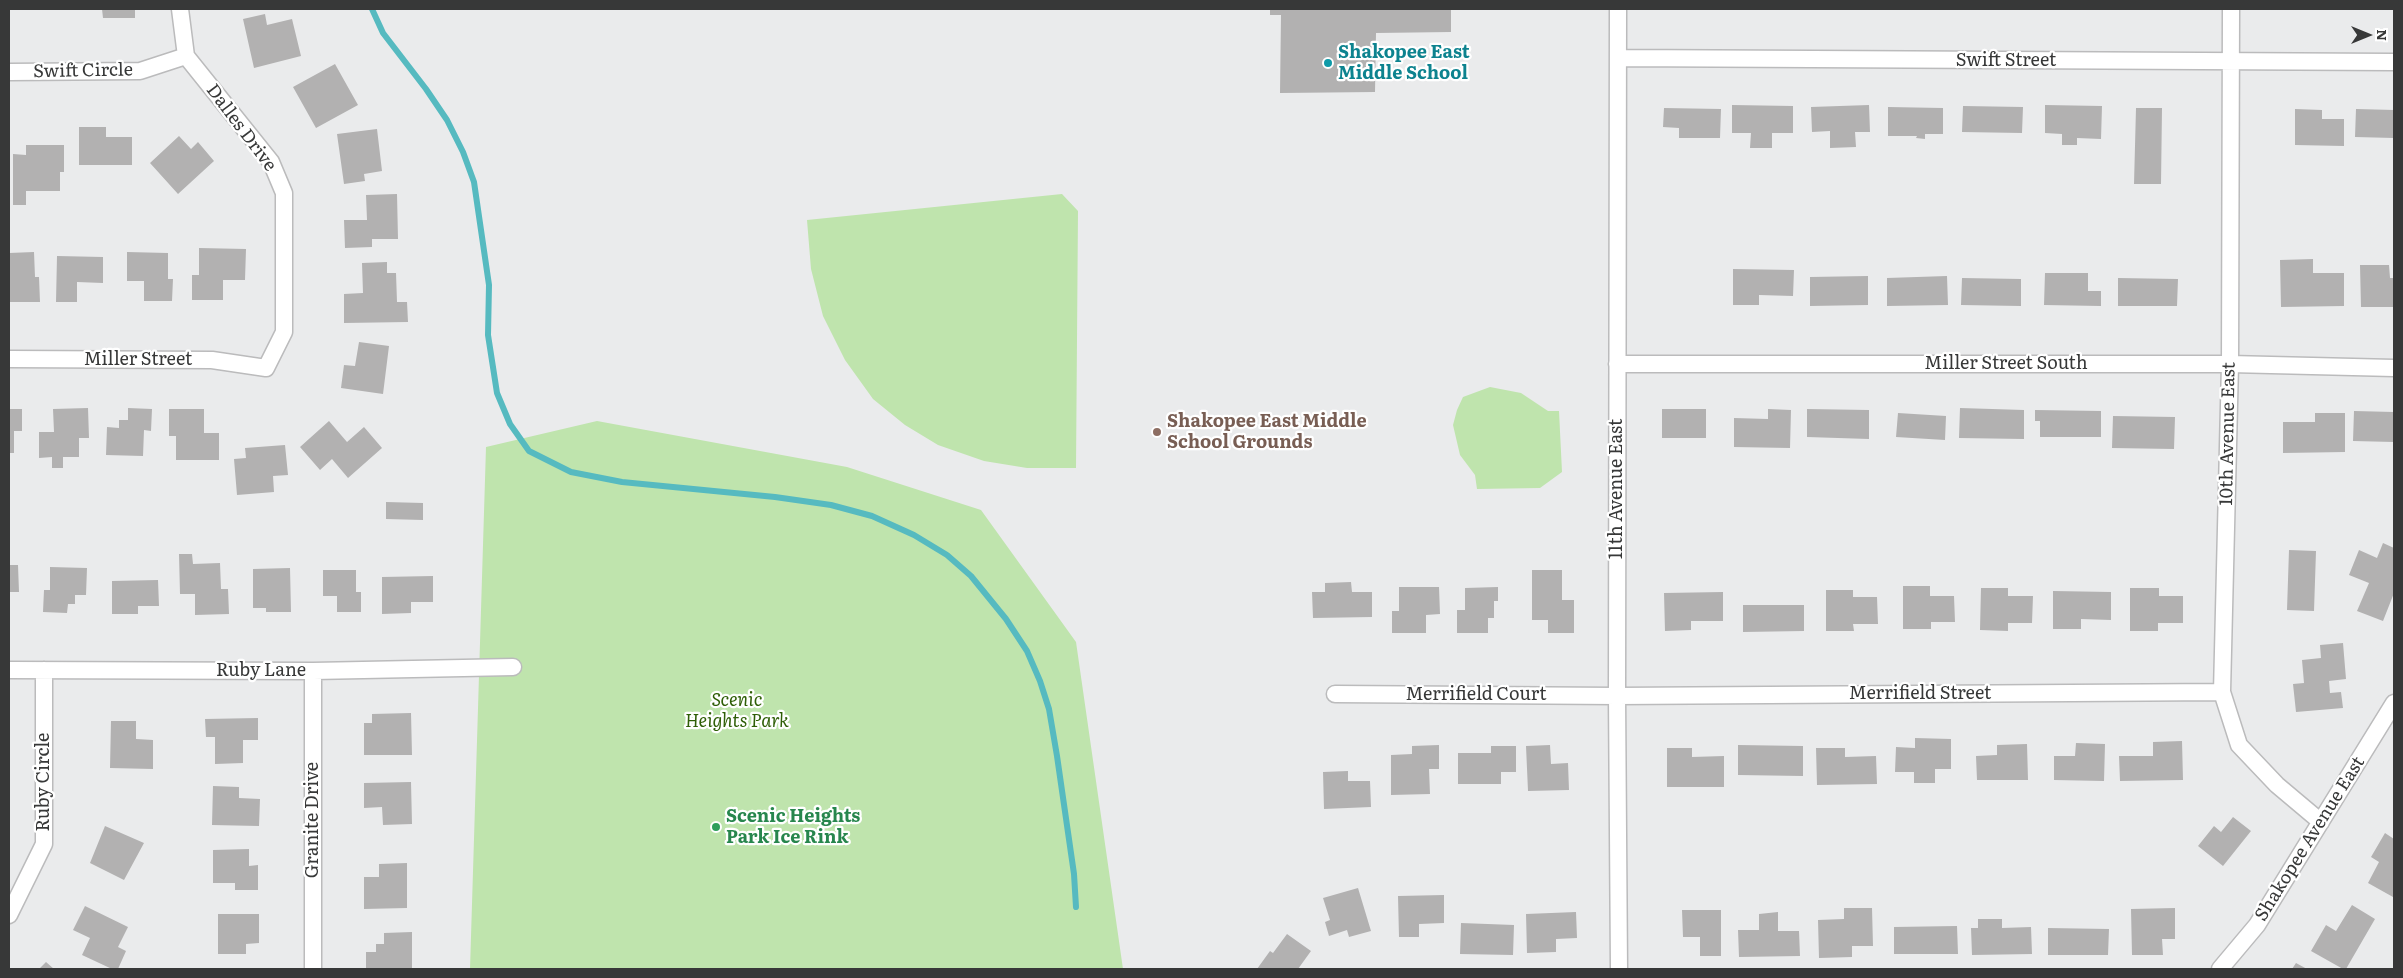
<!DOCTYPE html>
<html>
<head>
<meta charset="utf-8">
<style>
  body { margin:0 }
  #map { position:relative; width:2403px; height:978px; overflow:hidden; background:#eaebec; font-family:Literata,serif }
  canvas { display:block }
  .frame { position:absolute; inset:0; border:10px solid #373838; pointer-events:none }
  .north { position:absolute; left:2343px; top:10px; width:50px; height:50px; -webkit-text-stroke:4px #fff; paint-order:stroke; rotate:90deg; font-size:14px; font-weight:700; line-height:20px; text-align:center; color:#373838 }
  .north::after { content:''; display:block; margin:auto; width:18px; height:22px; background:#373838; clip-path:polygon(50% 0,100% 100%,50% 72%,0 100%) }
</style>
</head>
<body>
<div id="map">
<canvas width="2403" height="978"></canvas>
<div class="frame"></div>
<div class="north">N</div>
</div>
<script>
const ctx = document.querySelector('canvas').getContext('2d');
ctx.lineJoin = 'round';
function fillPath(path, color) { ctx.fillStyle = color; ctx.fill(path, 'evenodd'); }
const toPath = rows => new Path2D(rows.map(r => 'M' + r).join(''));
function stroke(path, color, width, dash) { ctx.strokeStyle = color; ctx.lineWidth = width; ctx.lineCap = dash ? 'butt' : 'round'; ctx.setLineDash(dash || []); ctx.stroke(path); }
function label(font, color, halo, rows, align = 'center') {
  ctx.font = font + ' Literata,serif'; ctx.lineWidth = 4.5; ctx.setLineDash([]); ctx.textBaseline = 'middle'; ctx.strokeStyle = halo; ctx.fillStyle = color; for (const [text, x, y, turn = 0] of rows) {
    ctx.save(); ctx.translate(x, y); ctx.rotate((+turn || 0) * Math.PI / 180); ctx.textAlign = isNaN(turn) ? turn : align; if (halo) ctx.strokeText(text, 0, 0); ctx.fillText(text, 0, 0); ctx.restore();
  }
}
fillPath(toPath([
  [1062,194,1078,211,1076,468,1027,468,984,461,938,445,905,425,873,399,845,360,823,316,811,269,807,220],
  [1490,387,1521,393,1548,411,1559,411,1562,472,1540,488,1477,489,1475,475,1460,455,1453,425,1457,410,1463,397],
  [597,421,847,467,981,510,1076,642,1123,969,470,969,486,447]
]), '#bfe4ad');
stroke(toPath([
  [372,9,383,33,426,89,447,120,463,152,474,182,489,285,488,335,497,393,510,424,529,451,571,472,622,482,775,497,831,505,872,516,914,535,947,555,971,576,1006,619,1027,651,1040,681,1049,709,1057,756,1074,874,1076,907]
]), '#56bac0', 6);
fillPath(toPath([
  [102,9,135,9,135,18,103,18],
  [1270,9,1451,9,1451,32,1376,33,1375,92,1280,93,1281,15,1270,15],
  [265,14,267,25,292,19,301,56,254,68,243,19],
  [335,64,358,105,316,128,293,87],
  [1732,105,1793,106,1793,133,1772,133,1772,148,1750,148,1751,133,1732,133],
  [1869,105,1870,132,1855,132,1856,147,1830,148,1830,131,1812,132,1811,107],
  [2045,105,2102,106,2101,139,2077,138,2077,145,2062,145,2062,134,2045,133],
  [1963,106,2023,107,2022,133,1962,132],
  [1888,107,1943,108,1943,134,1925,134,1925,139,1916,138,1917,136,1888,136],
  [1664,108,1721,109,1720,138,1679,138,1679,128,1663,127],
  [2136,108,2162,108,2161,184,2134,184],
  [2295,109,2322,110,2322,119,2344,119,2344,146,2295,145],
  [2356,109,2394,110,2394,138,2355,137],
  [79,127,106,127,106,137,132,137,132,165,79,165],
  [377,129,382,171,364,174,365,181,344,184,337,134],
  [179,136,191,149,198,142,214,161,178,194,150,163],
  [26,145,64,145,64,172,60,172,60,191,26,191,26,205,13,205,13,154,26,155],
  [397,194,398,239,372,239,372,247,345,248,344,220,367,220,366,195],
  [199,248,246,249,245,280,223,280,223,300,192,300,192,275,199,275],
  [34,252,35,277,39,277,40,302,9,302,9,253],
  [127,252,168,253,168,279,173,279,172,301,144,301,144,281,127,281],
  [57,256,103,257,103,283,77,282,77,302,56,302],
  [2313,259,2313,273,2344,273,2344,306,2281,307,2280,260],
  [387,262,387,273,396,273,397,302,407,302,408,322,344,323,344,294,363,293,362,263],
  [2360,265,2389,265,2390,278,2394,278,2394,307,2361,307],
  [1733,269,1794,270,1793,296,1759,295,1759,305,1733,305],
  [2045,273,2088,273,2088,291,2101,291,2101,306,2044,305],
  [1868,276,1868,305,1810,306,1810,277],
  [1947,276,1948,305,1887,306,1887,278],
  [1962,278,2021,279,2021,306,1961,305],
  [2118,278,2178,279,2177,306,2118,306],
  [359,342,389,346,383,394,341,388,344,365,355,366],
  [88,408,89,438,79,438,79,457,63,457,63,468,52,468,52,457,39,458,39,432,54,432,53,409],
  [128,408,152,409,151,431,144,430,143,456,106,455,107,427,119,428,119,420,128,420],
  [1960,408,2024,410,2024,439,1959,438],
  [9,409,22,409,22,431,14,431,14,453,9,453],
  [169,409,204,409,204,433,219,433,219,460,176,460,176,436,169,436],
  [1662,409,1706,409,1706,438,1662,438],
  [1768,409,1791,410,1790,448,1734,447,1734,418,1768,419],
  [1807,409,1869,410,1869,439,1807,437],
  [2035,410,2101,411,2101,437,2040,437,2040,421,2035,421],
  [2354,411,2394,412,2394,442,2353,441],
  [1898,413,1946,416,1945,440,1896,437],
  [2315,413,2345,413,2345,452,2283,453,2283,422,2315,422],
  [2113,416,2175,417,2174,449,2112,448],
  [329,421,347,442,364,427,382,448,348,478,332,459,320,470,300,447],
  [285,445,288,475,273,476,274,492,237,495,234,459,246,458,245,448],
  [386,502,423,503,423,520,386,519],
  [2383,543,2394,548,2394,593,2383,621,2357,611,2369,583,2349,575,2359,550,2377,558],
  [2289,550,2316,551,2314,611,2287,610],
  [179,554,192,554,193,564,220,563,221,589,228,589,229,614,195,615,195,594,180,594],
  [9,565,18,565,19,592,9,592],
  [50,567,87,568,86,595,75,595,75,604,68,604,67,613,43,612,44,590,50,590],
  [290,568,291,612,266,612,266,608,253,608,253,569],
  [323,570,356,570,356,592,361,592,361,612,337,612,337,596,323,596],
  [1532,570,1562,570,1562,600,1574,600,1574,633,1548,633,1548,620,1532,620],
  [433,576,433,602,411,602,411,613,382,614,382,577],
  [158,580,159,606,138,606,138,614,112,614,112,581],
  [1351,582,1352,592,1372,592,1372,617,1313,618,1312,592,1325,592,1325,583],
  [1903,586,1930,586,1930,596,1954,596,1955,622,1931,622,1931,629,1903,629],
  [1399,587,1439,587,1440,614,1426,615,1426,633,1392,633,1392,611,1399,611],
  [1498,587,1498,601,1494,601,1494,618,1488,618,1488,633,1457,633,1457,610,1465,610,1465,588],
  [1981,588,2008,588,2008,596,2033,596,2032,623,2008,623,2008,631,1980,630],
  [2130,588,2159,588,2159,596,2183,596,2183,623,2158,623,2158,631,2130,631],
  [1826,590,1853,590,1853,597,1877,597,1878,624,1853,624,1854,631,1826,631],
  [2053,591,2111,592,2111,620,2081,619,2081,629,2053,629],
  [1723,592,1723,621,1691,621,1691,630,1665,631,1664,593],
  [1743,605,1804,605,1804,631,1743,632],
  [2343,643,2346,679,2329,681,2330,693,2341,692,2343,708,2296,712,2293,684,2304,683,2302,660,2321,658,2320,645],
  [411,713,412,755,364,755,364,723,372,723,372,714],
  [258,718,258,740,243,740,243,763,215,764,215,737,206,737,205,719],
  [111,721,136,721,136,739,153,740,153,769,110,768],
  [1915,738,1951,739,1951,769,1935,769,1935,783,1914,783,1914,772,1895,772,1896,747,1915,748],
  [2182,741,2183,780,2120,781,2119,756,2153,756,2153,742],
  [2076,743,2105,744,2104,781,2054,780,2054,756,2075,756],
  [2027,744,2028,780,1977,780,1976,756,1997,755,1997,745],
  [1439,745,1439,769,1429,769,1430,794,1391,795,1391,755,1412,754,1412,746],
  [1550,745,1551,764,1568,763,1569,790,1528,791,1526,746],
  [1738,745,1803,746,1803,776,1738,775],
  [1491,746,1516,746,1516,772,1501,772,1501,784,1458,784,1458,753,1491,753],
  [1667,748,1692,748,1692,757,1724,756,1724,787,1667,787],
  [1816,748,1845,748,1845,757,1876,756,1877,784,1817,785],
  [1348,771,1348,781,1370,781,1371,807,1324,809,1323,772],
  [411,782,412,824,383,825,382,807,364,808,364,783],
  [213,786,239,787,239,798,260,799,259,826,212,825],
  [2233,817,2251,831,2223,866,2198,846,2214,826,2221,832],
  [105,826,144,843,124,880,90,863],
  [2385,833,2394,839,2393,897,2368,883,2379,862,2371,857],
  [249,849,249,866,258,865,258,890,235,890,235,883,213,883,213,850],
  [407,863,407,908,364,909,364,877,379,877,379,864],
  [1358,888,1371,931,1349,937,1347,930,1329,936,1325,922,1330,920,1323,898],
  [1444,895,1444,923,1419,924,1419,937,1399,937,1398,896],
  [2352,905,2375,919,2346,969,2343,969,2311,951,2326,925,2336,931],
  [85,906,128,927,118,947,126,951,118,969,112,969,82,955,90,938,73,930],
  [1844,908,1872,908,1873,946,1852,946,1852,957,1819,958,1818,920,1844,919],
  [2175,908,2175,939,2162,939,2163,955,2132,955,2131,909],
  [1682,910,1721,910,1721,956,1700,956,1700,937,1683,937],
  [1576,912,1577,938,1556,939,1556,952,1527,953,1526,914],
  [1778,912,1778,931,1799,931,1800,956,1739,957,1738,930,1759,930,1759,914],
  [218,914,259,914,259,943,246,944,246,954,218,954],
  [1978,919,2002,919,2002,928,2031,927,2032,954,1972,955,1971,928,1978,928],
  [1461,923,1514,925,1513,955,1460,954],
  [1957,926,1958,954,1894,954,1894,927],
  [2048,928,2109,929,2108,955,2048,955],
  [412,932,412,969,366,969,366,952,376,952,376,944,384,944,384,933],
  [1287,934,1311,951,1298,969,1257,969,1270,951,1273,953],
  [46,962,54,969,39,969],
  [2296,963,2307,969,2292,969]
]), '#b2b1b1');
const street = toPath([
  [1618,9,1617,696,1619,969],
  [2231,9,2230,364,2222,692,2239,745,2277,785,2321,822],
  [1618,58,2394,62],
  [9,72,140,71,186,56],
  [9,359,212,360,266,368,284,332,284,193,271,162,186,56,180,9],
  [1617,364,2230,364,2394,368],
  [9,670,313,671,513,667],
  [313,671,313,969],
  [1335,694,1617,696,2222,692],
  [9,915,44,844,44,670],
  [2220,969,2257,925,2394,703]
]);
stroke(street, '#bbbbbc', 19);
stroke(street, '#fff', 16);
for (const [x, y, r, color] of [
  [1328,63,5,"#0f9aa8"],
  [1157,432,5,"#8d6e63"],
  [716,827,5,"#2e9e5b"]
]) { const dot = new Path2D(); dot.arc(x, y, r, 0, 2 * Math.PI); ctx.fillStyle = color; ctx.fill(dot); stroke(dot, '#fff', 2); }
label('bold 18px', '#0d838f', '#fff', [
  ["Shakopee East",1338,53],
  ["Middle School",1338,74]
], 'left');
label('18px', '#373838', '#fff', [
  ["Swift Street",2006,61],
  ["Swift Circle",83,71,-1],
  ["Dalles Drive",241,128,53],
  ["Miller Street",138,360],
  ["Miller Street South",2006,364],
  ["10th Avenue East",2228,434,-89],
  ["11th Avenue East",1617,489,-90],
  ["Ruby Lane",261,671],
  ["Merrifield Street",1920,694],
  ["Merrifield Court",1476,695],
  ["Ruby Circle",44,782,-90],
  ["Granite Drive",313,820,-90],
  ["Shakopee Avenue East",2310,839,-58]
]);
label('bold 18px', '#785e54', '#fff', [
  ["Shakopee East Middle",1167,422],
  ["School Grounds",1167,443]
], 'left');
label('italic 18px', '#2e5e06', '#fff', [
  ["Scenic",737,701],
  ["Heights Park",737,722]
]);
label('bold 18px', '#27864d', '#fff', [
  ["Scenic Heights",726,817],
  ["Park Ice Rink",726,838]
], 'left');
</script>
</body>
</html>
